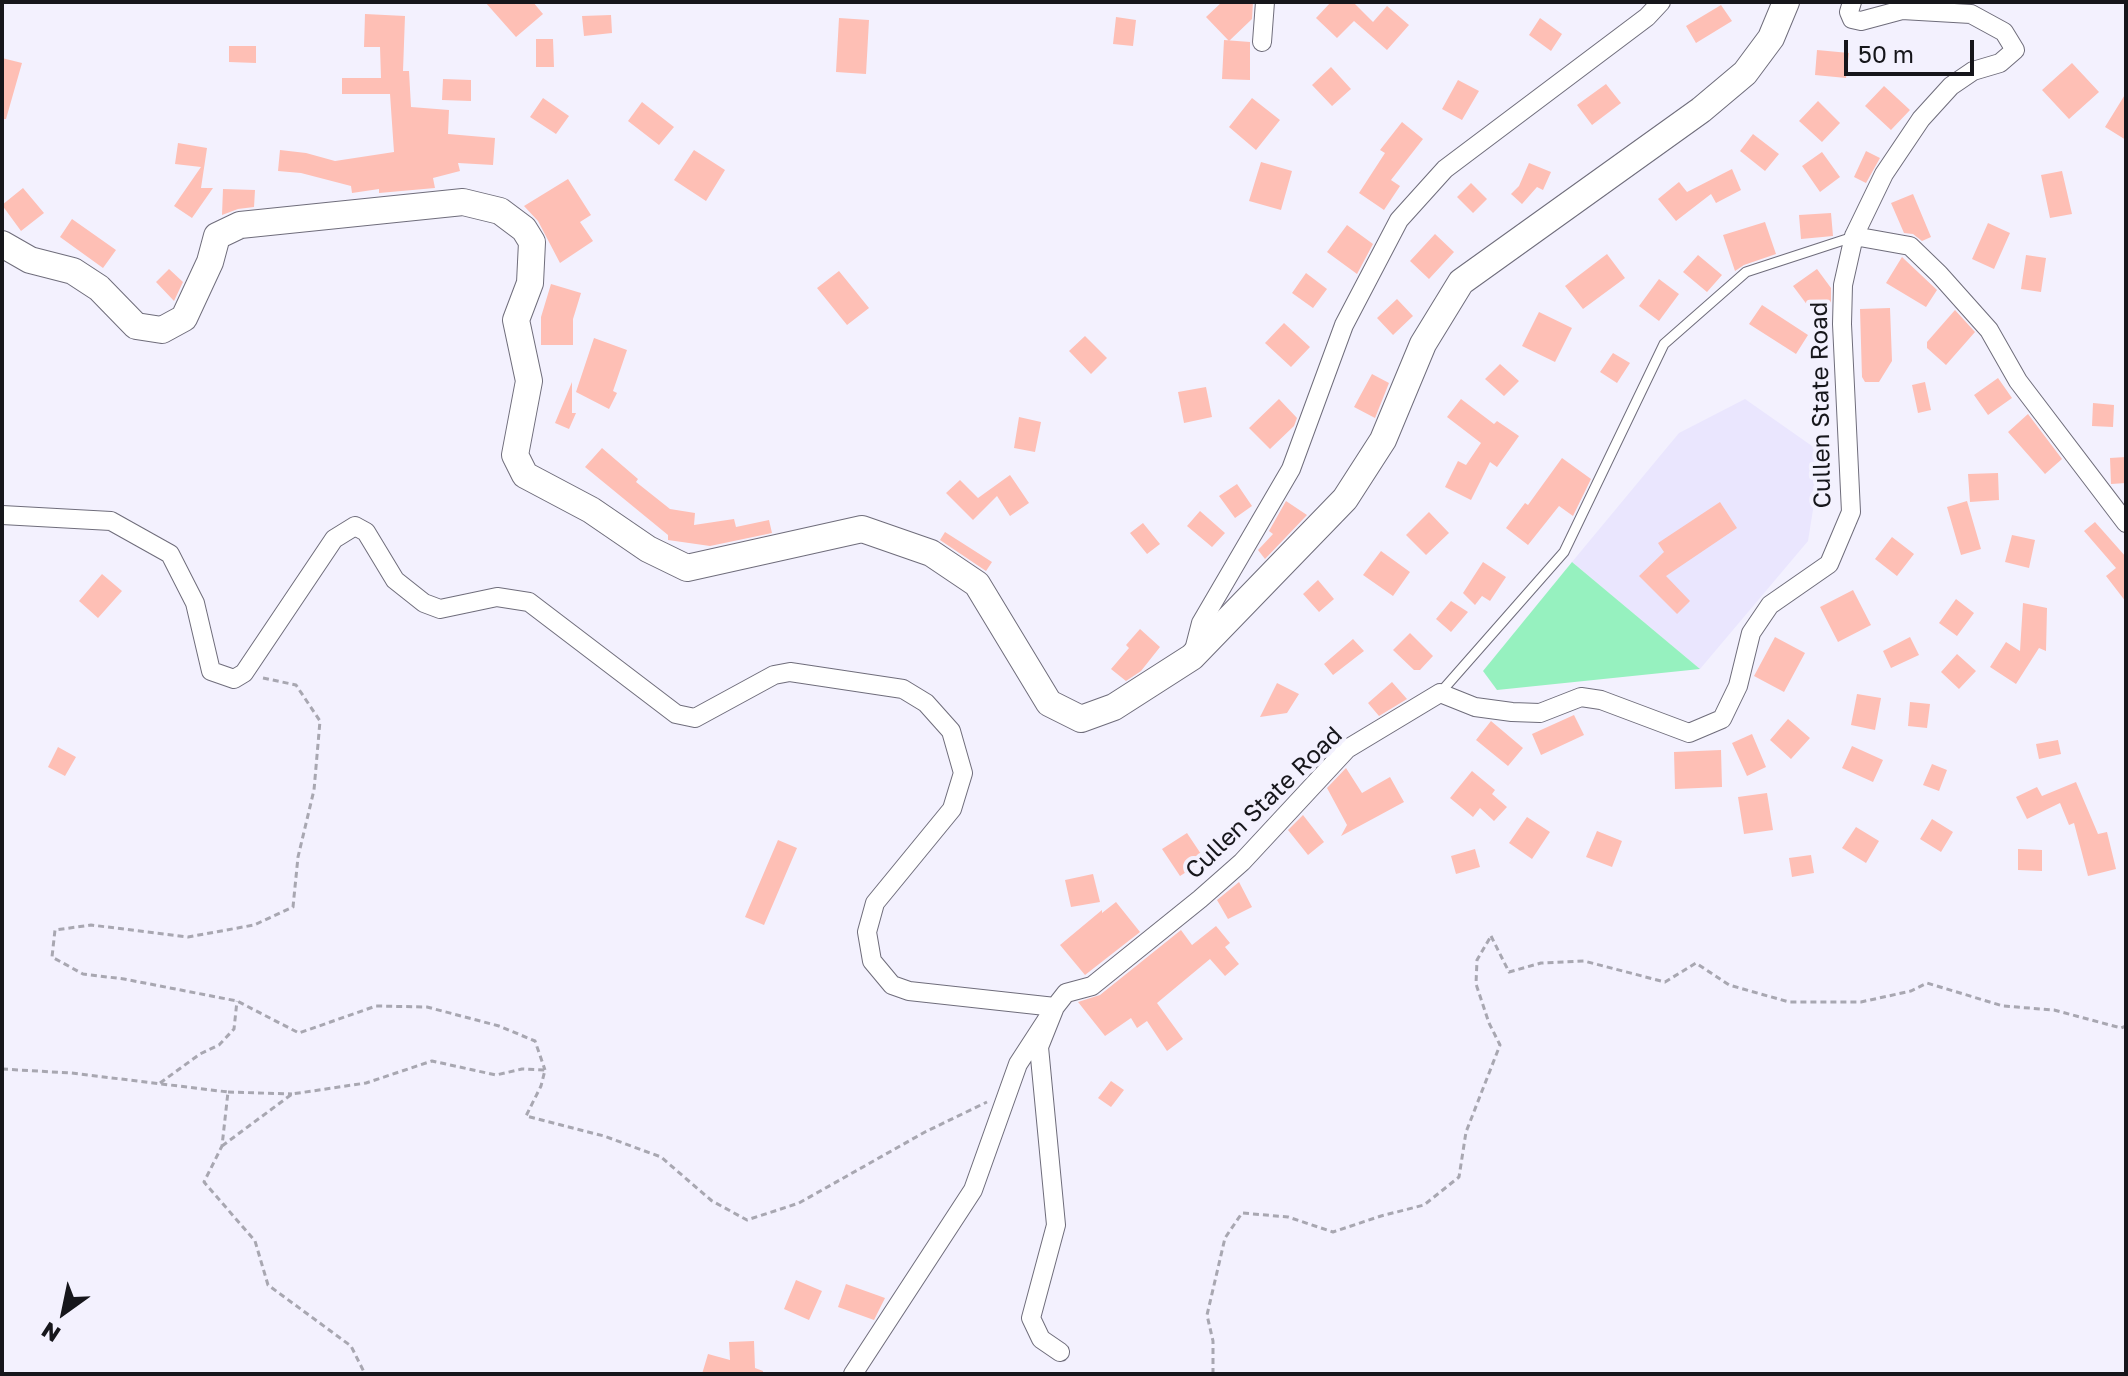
<!DOCTYPE html>
<html>
<head>
<meta charset="utf-8">
<style>
  body { margin:0 }
  #map { position:relative; width:2128px; height:1376px; overflow:hidden; background:#f3f1fe; font-family:"Golos Text",sans-serif }
  canvas { display:block }
  .frame { position:absolute; inset:0; border:4px solid #16161b; pointer-events:none }
  .north { position:absolute; left:24px; top:1272px; width:80px; height:80px; -webkit-text-stroke:6px #f3f1fe; paint-order:stroke; rotate:213deg; font-size:22px; font-weight:700; line-height:32px; text-align:center; color:#16161b }
  .north::after { content:''; display:block; margin:auto; width:28px; height:36px; background:#16161b; clip-path:polygon(50% 0,100% 100%,50% 72%,0 100%) }
  .scale { position:absolute; left:1844px; top:40px; width:130px; height:36px; box-sizing:border-box; border:4px solid #16161b; border-top:0; padding-left:10px; font-size:24px; line-height:28px; white-space:nowrap; color:#16161b; -webkit-text-stroke:6px #f3f1fe; paint-order:stroke }
</style>
</head>
<body>
<div id="map">
<canvas width="2128" height="1376"></canvas>
<div class="frame"></div>
<div class="north">N</div>
<div class="scale">50 m</div>
</div>
<script>
const ctx = document.querySelector('canvas').getContext('2d');
ctx.lineJoin = 'round';
function fillPath(path, color) { ctx.fillStyle = color; ctx.fill(path, 'evenodd'); }
const toPath = rows => new Path2D(rows.map(r => 'M' + r).join(''));
function stroke(path, color, width, dash) { ctx.strokeStyle = color; ctx.lineWidth = width; ctx.lineCap = dash ? 'butt' : 'round'; ctx.setLineDash(dash || []); ctx.stroke(path); }
function label(font, color, halo, rows, align = 'center') {
  ctx.font = font + ' "Golos Text",sans-serif'; ctx.lineWidth = 8; ctx.setLineDash([]); ctx.textBaseline = 'middle'; ctx.strokeStyle = halo; ctx.fillStyle = color; for (const [text, x, y, turn = 0] of rows) {
    ctx.save(); ctx.translate(x, y); ctx.rotate((+turn || 0) * Math.PI / 180); ctx.textAlign = isNaN(turn) ? turn : align; if (halo) ctx.strokeText(text, 0, 0); ctx.fillText(text, 0, 0); ctx.restore();
  }
}
fillPath(toPath([
  [1745,399,1822,453,1808,541,1700,669,1572,562,1679,433]
]), '#eae6fe');
fillPath(toPath([
  [1572,562,1700,669,1497,690,1483,671]
]), '#96f1bf');
fillPath(toPath([
  [485,2,533,2,543,14,516,37],
  [1222,2,1253,2,1252,19,1229,41,1206,17],
  [1331,2,1353,2,1373,22,1387,6,1409,25,1387,50,1354,21,1337,38,1316,18],
  [1721,5,1732,21,1696,43,1686,26],
  [365,14,405,16,403,71,409,71,411,107,449,110,448,134,495,138,493,165,458,163,460,171,433,178,435,188,379,193,379,189,352,193,351,186,301,173,278,171,280,150,306,153,335,161,394,152,390,94,342,94,342,78,381,78,380,47,364,47],
  [611,15,612,33,584,36,582,16],
  [1116,17,1136,20,1133,46,1113,44],
  [839,18,869,20,866,74,836,72],
  [1540,18,1562,34,1551,51,1529,35],
  [536,39,553,39,554,67,536,67],
  [1224,40,1250,42,1250,80,1222,79],
  [229,46,256,46,256,63,229,62],
  [1817,50,1849,53,1846,78,1815,75],
  [2,58,22,63,6,119,2,119],
  [2072,63,2099,92,2069,119,2042,90],
  [1331,67,1351,89,1332,106,1312,85],
  [443,79,471,80,471,101,442,100],
  [1458,80,1479,91,1462,120,1442,109],
  [1606,84,1621,103,1592,125,1577,105],
  [1884,86,1910,110,1891,130,1865,106],
  [2126,93,2126,140,2105,127],
  [543,98,569,116,556,134,530,117],
  [1252,98,1280,120,1256,150,1229,127],
  [1818,101,1840,123,1822,142,1799,121],
  [642,102,674,127,659,145,628,121],
  [1402,122,1423,139,1391,180,1400,186,1384,210,1359,193,1385,153,1380,150],
  [1753,134,1779,154,1765,171,1740,151],
  [178,143,207,148,201,188,213,188,192,218,174,206,201,167,175,164],
  [694,150,725,170,706,201,674,180],
  [1866,151,1880,158,1866,183,1854,177],
  [1822,152,1840,177,1820,192,1802,166],
  [1261,162,1292,171,1281,210,1249,201],
  [1529,163,1551,172,1543,190,1537,187,1522,204,1511,194,1519,186],
  [1732,169,1741,190,1716,203,1711,194,1676,221,1658,199,1679,182,1687,192],
  [2062,171,2072,214,2050,218,2041,175],
  [568,179,591,215,580,222,593,241,560,263,538,221,524,206],
  [1471,183,1487,199,1473,213,1457,197],
  [23,188,44,213,21,231,2,205],
  [223,189,255,190,254,207,238,209,222,215],
  [1913,194,1931,237,1922,241,1913,234,1904,233,1891,203],
  [1831,213,1833,236,1801,239,1799,215],
  [72,219,116,250,103,268,60,237],
  [1765,222,1776,254,1744,265,1735,271,1723,235],
  [1988,223,2010,233,1994,269,1972,259],
  [1347,225,1373,244,1357,274,1327,252],
  [1435,234,1454,252,1429,279,1410,261],
  [1607,254,1625,278,1583,309,1565,286],
  [1698,255,1722,275,1707,292,1683,272],
  [2026,255,2046,258,2041,292,2021,289],
  [1902,257,1937,290,1926,307,1886,283],
  [169,269,183,282,174,301,156,282],
  [1817,269,1831,288,1831,302,1814,314,1793,286],
  [839,271,869,308,847,325,817,288],
  [1306,273,1327,289,1313,308,1292,293],
  [1659,279,1679,294,1659,321,1639,306],
  [551,284,581,293,573,319,573,345,541,345,541,317],
  [1397,299,1413,316,1393,335,1377,318],
  [1762,305,1808,335,1796,354,1749,324],
  [1890,308,1892,361,1879,382,1865,382,1862,377,1860,309],
  [1955,310,1975,332,1946,365,1927,348,1927,342],
  [1539,312,1572,328,1555,362,1522,346],
  [1284,323,1310,347,1291,367,1265,343],
  [1085,336,1107,358,1091,374,1069,351],
  [594,338,627,350,613,391,617,393,609,409,576,392],
  [1613,353,1630,363,1617,383,1600,372],
  [1500,364,1519,381,1504,396,1485,379],
  [1372,374,1389,383,1375,418,1354,407],
  [1998,378,2012,398,1988,415,1974,395],
  [572,382,572,413,576,413,569,429,555,423],
  [1925,382,1931,410,1918,413,1912,385],
  [1206,387,1212,417,1184,423,1178,392],
  [1279,399,1297,418,1294,426,1270,449,1249,428],
  [1461,399,1494,424,1497,421,1519,436,1497,467,1490,462,1471,500,1445,487,1458,461,1466,465,1481,443,1447,417],
  [2093,403,2114,405,2113,427,2092,426],
  [2028,414,2062,459,2045,474,2008,432],
  [1019,417,1041,422,1035,452,1014,448],
  [602,448,638,479,636,482,670,509,695,513,694,525,734,519,736,527,769,520,772,533,710,546,668,540,668,535,585,467],
  [2126,457,2126,483,2111,484,2110,458],
  [1562,458,1591,479,1573,516,1559,506,1528,545,1506,528,1525,503,1528,505],
  [1998,473,1999,500,1970,502,1968,474],
  [1010,475,1029,503,1010,516,997,496,973,520,946,493,960,480,978,498],
  [1237,484,1252,506,1235,518,1219,496],
  [1286,501,1307,515,1265,559,1258,550,1273,534,1269,531],
  [1967,501,1981,549,1961,555,1947,507],
  [1720,502,1737,528,1666,576,1690,601,1677,614,1639,576,1664,552,1658,543],
  [1200,511,1225,533,1212,547,1187,526],
  [1429,512,1449,533,1426,555,1406,535],
  [2095,522,2126,557,2126,602,2106,576,2116,568,2084,531],
  [1143,523,1160,544,1147,554,1130,533],
  [945,532,992,562,986,571,940,540],
  [2012,535,2035,540,2029,568,2005,562],
  [1892,537,1914,554,1897,576,1875,559],
  [1381,551,1410,572,1393,596,1363,575],
  [1483,562,1506,577,1490,601,1482,596,1475,605,1463,593],
  [102,574,122,591,98,618,79,601],
  [1318,580,1334,599,1319,612,1303,594],
  [1853,590,1871,625,1838,642,1820,607],
  [1956,599,1974,613,1957,636,1939,623],
  [1451,601,1468,612,1451,632,1436,619],
  [2023,603,2047,608,2046,651,2039,648,2016,684,1990,667,2006,642,2020,651],
  [1140,629,1160,647,1141,671,1126,681,1111,669,1129,648,1126,645],
  [1410,633,1433,656,1420,670,1414,670,1393,650],
  [1775,637,1805,653,1784,692,1754,676],
  [1910,637,1919,655,1891,668,1883,651],
  [1353,639,1364,651,1333,675,1324,664],
  [1957,654,1976,671,1959,689,1941,672],
  [1392,682,1407,699,1379,716,1368,703],
  [1277,683,1299,694,1287,713,1260,717],
  [1857,694,1881,698,1875,730,1851,725],
  [1910,702,1930,704,1927,728,1908,726],
  [1574,715,1584,735,1541,755,1532,734],
  [1788,719,1810,738,1791,759,1770,740],
  [1491,721,1523,748,1508,766,1476,740],
  [1752,734,1766,767,1747,776,1732,743],
  [2058,740,2061,754,2039,759,2036,744],
  [1852,746,1883,760,1873,782,1842,768],
  [58,747,76,757,65,776,48,767],
  [1721,750,1722,787,1675,789,1674,752],
  [1932,764,1947,770,1939,791,1923,785],
  [1346,768,1362,793,1390,777,1404,802,1341,836,1347,825,1327,788],
  [1472,771,1495,790,1492,794,1507,807,1494,821,1480,808,1473,817,1450,798],
  [2076,782,2098,834,2107,832,2116,869,2088,876,2074,823,2069,825,2060,803,2027,819,2016,797,2037,787,2042,796],
  [1767,793,1773,830,1744,834,1738,797],
  [1303,815,1324,842,1308,855,1288,830],
  [1527,817,1550,832,1532,859,1509,843],
  [1932,819,1953,832,1941,852,1920,839],
  [1856,827,1879,841,1866,863,1842,848],
  [1597,831,1622,841,1612,867,1586,857],
  [1187,833,1205,860,1180,876,1162,849],
  [778,840,797,848,764,925,745,917],
  [1475,849,1480,867,1456,874,1451,856],
  [2018,849,2042,850,2042,871,2018,870],
  [1811,855,1814,873,1792,877,1789,858],
  [1093,874,1100,902,1071,907,1065,880],
  [1239,882,1252,907,1228,919,1217,900],
  [1116,902,1140,932,1085,975,1060,945,1102,910,1102,913],
  [1216,926,1230,943,1225,947,1239,964,1225,976,1210,959,1157,1003,1183,1039,1167,1051,1147,1021,1137,1028,1131,1018,1105,1036,1078,1002,1100,995,1181,930,1192,945],
  [1111,1081,1124,1090,1111,1107,1098,1098],
  [796,1280,822,1291,809,1320,784,1309],
  [846,1284,885,1298,874,1320,838,1307],
  [754,1341,755,1368,763,1371,763,1374,702,1374,708,1354,730,1360,729,1342]
]), '#febfb5');
const lane = toPath([
  [1440,693,1564,552,1664,344,1746,272,1853,237]
]);
const street = toPath([
  [1262,42,1265,2],
  [1854,236,1910,246,1939,274,1989,330,2018,381,2126,523],
  [2,515,111,521,170,554,195,603,211,671,234,679,244,673,334,539,355,526,366,532,395,580,424,603,440,609,497,597,529,602,676,714,695,718,774,675,790,672,903,689,926,703,951,731,963,773,952,809,875,903,867,932,872,961,892,985,909,991,1055,1007,1039,1047,1056,1225,1031,1318,1041,1339,1060,1352],
  [1193,654,1201,623,1291,469,1344,325,1399,220,1445,169,1647,17,1661,2],
  [853,1374,973,1190,1018,1064,1055,1007,1066,993,1092,986,1200,899,1242,862,1347,749,1440,693,1475,707,1512,712,1540,713,1581,697,1601,700,1689,733,1722,719,1738,686,1751,633,1770,605,1829,564,1851,512,1842,324,1843,285,1854,236,1884,174,1921,119,1951,86,1973,71,2000,63,2015,50,2004,32,1971,14,1902,10,1861,21,1852,19,1849,12,1852,2]
]);
const secondary = toPath([
  [2,244,30,260,73,271,99,288,136,326,162,330,184,318,210,262,217,236,240,225,463,202,500,211,524,229,532,242,530,283,516,320,529,381,515,455,525,475,591,510,648,549,687,568,862,529,931,553,977,584,1049,703,1081,719,1114,707,1192,657,1345,499,1383,440,1423,344,1461,282,1701,110,1745,73,1771,38,1786,2]
]);
stroke(lane, '#6f6d7b', 11);
stroke(street, '#6f6d7b', 20);
stroke(secondary, '#6f6d7b', 28);
stroke(toPath([
  [263,678,296,685,320,721,314,790,298,857,293,907,254,925,188,937,91,925,55,930,52,957,83,974,124,979,237,1001,299,1033,376,1006,427,1007,499,1026,535,1041,545,1070],
  [1491,936,1509,972,1541,963,1584,961,1665,982,1696,963,1729,985,1789,1002,1861,1002,1911,991,1927,983,2003,1006,2054,1010,2121,1028,2126,1026],
  [2,1069,71,1073,228,1092,222,1146,204,1182,255,1241,268,1285,351,1346,365,1374],
  [160,1083,200,1054,219,1045,234,1029,237,1001],
  [228,1092,292,1094],
  [222,1146,292,1094,366,1083,432,1061,496,1075,522,1069,545,1070,541,1086,526,1116,604,1136,661,1157,712,1201,747,1220,799,1203,925,1132,987,1102],
  [1213,1374,1213,1341,1207,1315,1225,1238,1242,1213,1288,1217,1333,1232,1381,1216,1424,1205,1459,1177,1466,1132,1500,1045,1489,1023,1476,984,1477,960,1491,936]
]), '#a8a7b1', 3, [6, 4]);
stroke(lane, '#fff', 9);
stroke(street, '#fff', 18);
stroke(secondary, '#fff', 26);
label('24px', '#16161b', '#f3f1fe', [
  ["Cullen State Road",1821,405,-91],
  ["Cullen State Road",1264,803,-44]
]);
</script>
</body>
</html>
